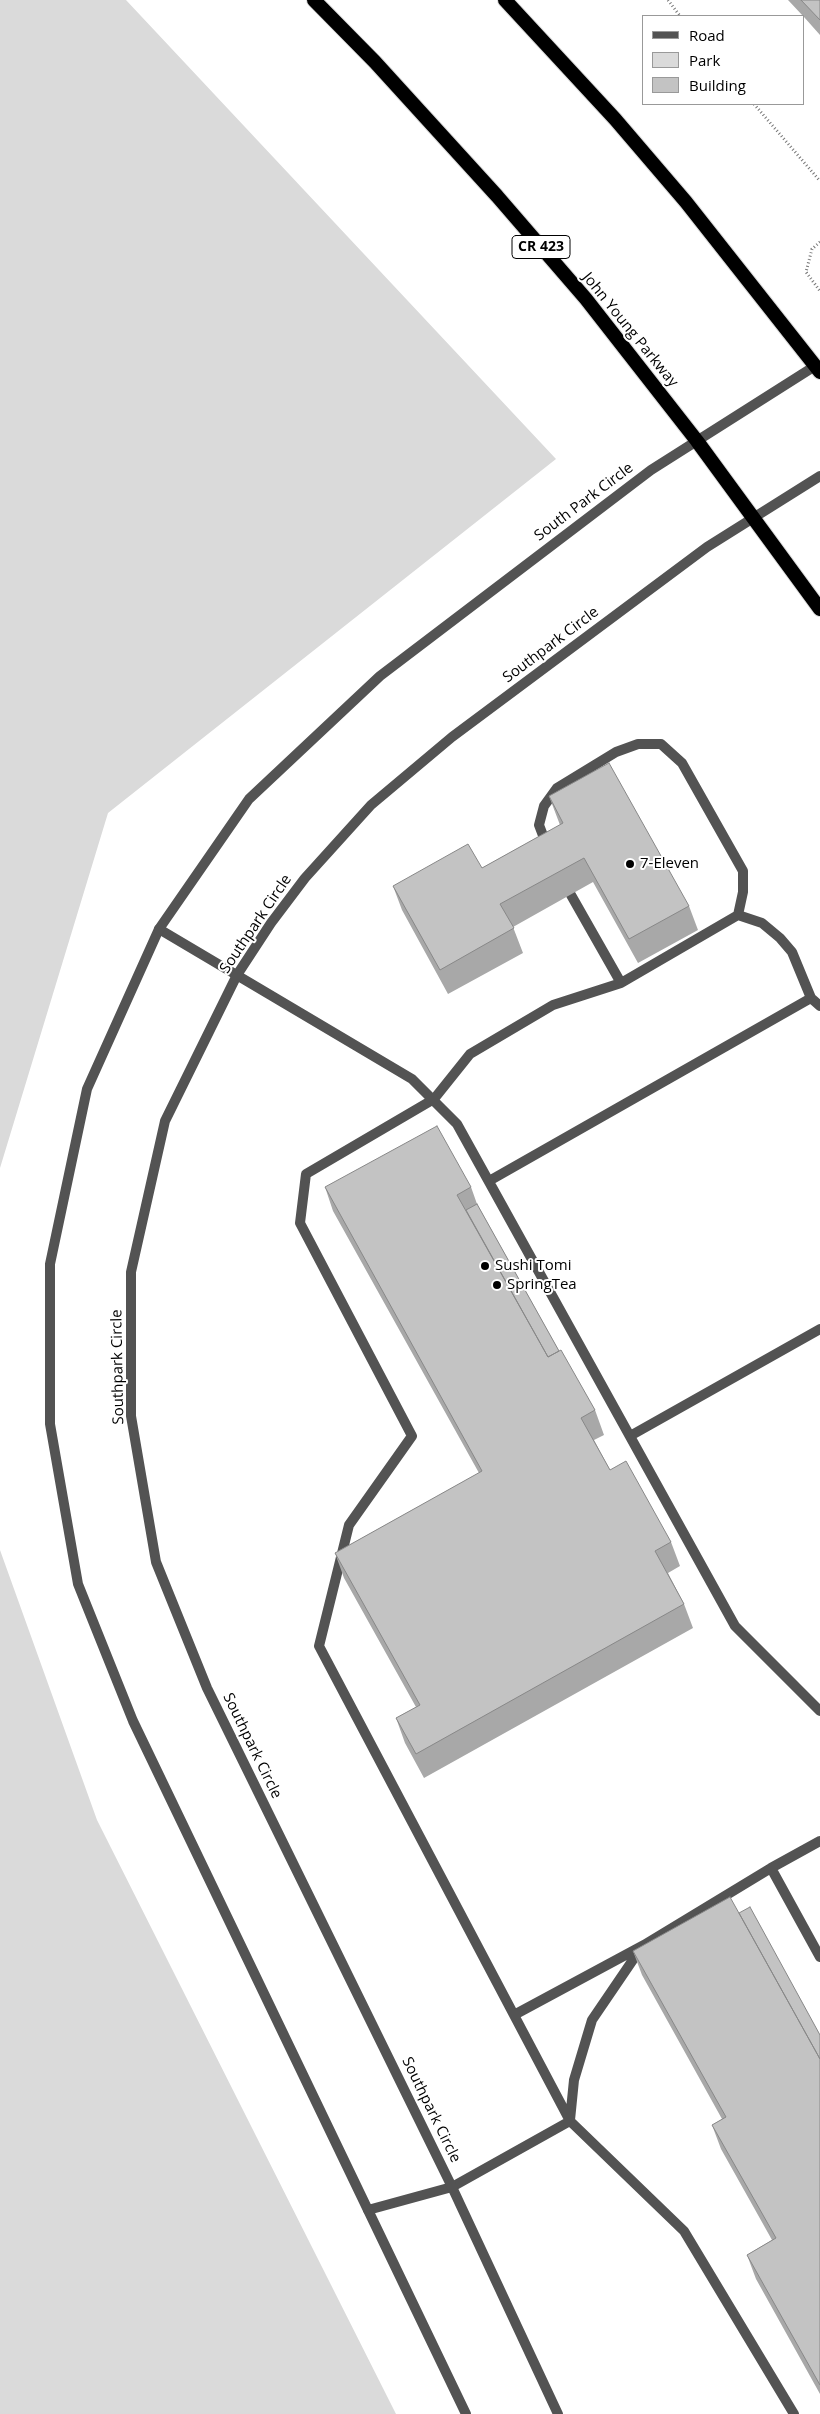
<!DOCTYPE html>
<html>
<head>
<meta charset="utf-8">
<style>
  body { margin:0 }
  #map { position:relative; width:820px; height:2414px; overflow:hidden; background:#fff; font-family:"Open Sans",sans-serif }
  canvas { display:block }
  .legend { position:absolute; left:642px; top:15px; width:162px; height:90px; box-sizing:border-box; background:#fff; border:1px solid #999; margin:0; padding:6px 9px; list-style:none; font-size:15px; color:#000 }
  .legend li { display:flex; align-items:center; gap:10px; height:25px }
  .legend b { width:25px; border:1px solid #999 }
</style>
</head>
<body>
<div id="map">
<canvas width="820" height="2414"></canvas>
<ul class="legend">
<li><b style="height:6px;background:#535353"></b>Road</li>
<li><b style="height:14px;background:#dadada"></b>Park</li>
<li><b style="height:14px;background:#c3c3c3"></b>Building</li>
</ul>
</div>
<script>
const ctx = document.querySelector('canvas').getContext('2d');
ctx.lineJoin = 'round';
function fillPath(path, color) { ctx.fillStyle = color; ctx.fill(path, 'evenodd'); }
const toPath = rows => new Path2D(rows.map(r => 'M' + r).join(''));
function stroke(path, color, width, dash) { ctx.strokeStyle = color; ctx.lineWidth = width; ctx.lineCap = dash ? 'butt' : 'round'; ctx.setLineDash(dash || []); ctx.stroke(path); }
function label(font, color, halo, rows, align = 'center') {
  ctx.font = font + ' "Open Sans",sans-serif'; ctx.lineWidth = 4; ctx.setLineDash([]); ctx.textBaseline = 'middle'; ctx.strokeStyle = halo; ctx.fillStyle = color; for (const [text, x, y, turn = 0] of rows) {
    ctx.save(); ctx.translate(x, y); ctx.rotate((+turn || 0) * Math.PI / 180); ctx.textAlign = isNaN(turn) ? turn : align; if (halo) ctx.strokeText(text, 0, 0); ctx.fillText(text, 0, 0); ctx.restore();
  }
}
fillPath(toPath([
  [0,0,126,0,556,459,108,813,0,1168],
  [0,1550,97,1820,396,2414,0,2414]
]), '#dadada');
const trunk = toPath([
  [314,0,375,62,497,196,586,299,697,441,820,609],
  [505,0,615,119,686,202,820,372]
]);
stroke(trunk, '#dbdbdb', 16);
stroke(toPath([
  [668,0,680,16],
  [754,104,820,181],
  [820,242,812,249,806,272,820,291]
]), '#757575', 3, [1, 2.5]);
stroke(toPath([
  [547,846,539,825,544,806,557,788,616,752,638,744,661,744,682,763,743,871,743,892,738,915],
  [571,895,621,983],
  [159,929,412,1079,457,1124,735,1626,820,1711],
  [489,1181,811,998,820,1006],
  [630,1436,820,1329],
  [771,1868,820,1957],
  [514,2015,644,1945,771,1868,820,1841],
  [570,2120,574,2080,592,2020,641,1948],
  [368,2210,452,2187,570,2121],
  [794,2414,684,2231,570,2121,319,1646,349,1525,412,1436,300,1223,306,1174,434,1099,470,1054,553,1005,621,983,738,915,762,923,780,938,792,952,811,998]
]), '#535353', 10);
stroke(toPath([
  [466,2414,133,1721,78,1584,50,1424,50,1264,87,1089,159,929,249,799,380,676,651,470,815,366],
  [558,2414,452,2187,207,1688,156,1562,131,1416,131,1272,165,1121,237,975,271,923,305,878,371,805,452,737,707,547,820,476]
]), '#535353', 10);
stroke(trunk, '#000', 14);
fillPath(toPath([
  [788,0,820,0,820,35,804,17,804,16,803,16],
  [549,796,689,906,698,930,638,963,593,882,513,927,523,953,448,994,402,910,393,886,482,868,560,825],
  [325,1187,471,1187,477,1204,559,1351,595,1410,604,1435,594,1440,610,1470,671,1542,680,1566,668,1573,684,1604,693,1628,424,1778,405,1743,396,1718,416,1707,344,1578,335,1553,479,1473,333,1211],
  [739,1913,820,2035,820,2394,756,2279,747,2255,772,2240,721,2149,712,2125,722,2119,642,1975,633,1951]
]), '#a8a8a8');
const building = toPath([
  [801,0,820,0,820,20,801,0],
  [609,763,689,906,629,939,584,858,500,904,514,928,440,970,393,886,468,844,482,868,563,823,549,796,609,763],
  [437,1126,471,1187,457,1195,548,1357,561,1350,595,1410,581,1418,610,1470,626,1461,671,1542,655,1551,684,1604,416,1754,396,1718,420,1705,335,1553,482,1471,325,1187,437,1126],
  [477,1204,559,1351,548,1357,466,1210,477,1204],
  [730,1897,820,2059,820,2385,747,2255,776,2238,712,2125,726,2117,633,1951,730,1897],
  [750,1907,820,2035,820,2059,739,1913,750,1907]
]);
fillPath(building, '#c3c3c3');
stroke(building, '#888', 1);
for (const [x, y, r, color] of [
  [630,864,5,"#000"],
  [485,1266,5,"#000"],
  [497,1285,5,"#000"]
]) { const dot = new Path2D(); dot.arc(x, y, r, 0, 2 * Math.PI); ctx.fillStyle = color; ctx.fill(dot); stroke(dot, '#fff', 2); }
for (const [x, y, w] of [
  [541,247,58]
]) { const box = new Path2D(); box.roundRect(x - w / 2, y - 11.5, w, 23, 4); ctx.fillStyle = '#fff'; ctx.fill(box); stroke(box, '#000', 1); }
label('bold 14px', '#000', null, [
  ["CR 423",541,247]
]);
label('15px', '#000', '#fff', [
  ["John Young Parkway",630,330,51],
  ["South Park Circle",584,502,-37],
  ["Southpark Circle",551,645,-37],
  ["Southpark Circle",256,924,-56],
  ["Southpark Circle",118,1367,-91],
  ["Southpark Circle",252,1746,64],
  ["Southpark Circle",431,2110,64]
]);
label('15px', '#000', '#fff', [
  ["7-Eleven",640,864],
  ["Sushi Tomi",495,1266],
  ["SpringTea",507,1285]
], 'left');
</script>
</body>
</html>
